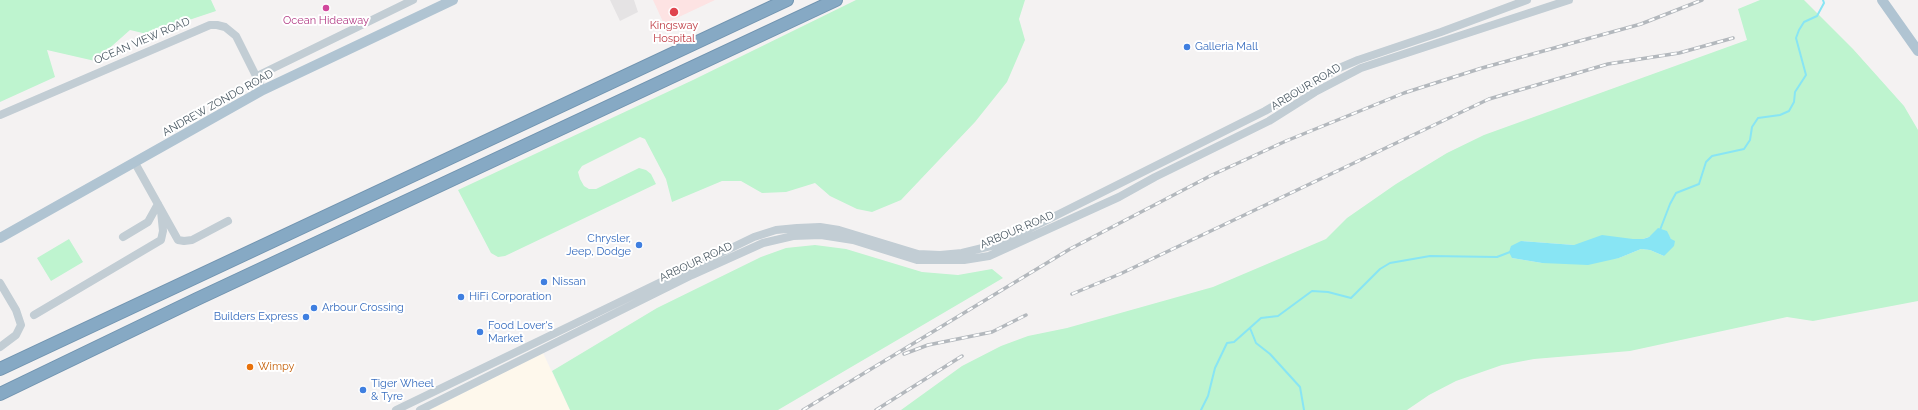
<!DOCTYPE html>
<html>
<head>
<meta charset="utf-8">
<style>
  body { margin:0 }
  canvas { display:block; background:#f4f2f2 }
</style>
</head>
<body>
<canvas width="1918" height="410"></canvas>
<script>
const ctx = document.querySelector('canvas').getContext('2d');
ctx.lineJoin = 'round';
function fillPath(path, color) { ctx.fillStyle = color; ctx.fill(path, 'evenodd'); }
const toPath = rows => new Path2D(rows.map(r => 'M' + r).join(''));
function stroke(path, color, width, dash) { ctx.strokeStyle = color; ctx.lineWidth = width; ctx.lineCap = dash ? 'butt' : 'round'; ctx.setLineDash(dash || []); ctx.stroke(path); }
function label(font, color, halo, rows, align = 'center') {
  ctx.font = font + ' Raleway,sans-serif'; ctx.lineWidth = 4; ctx.setLineDash([]); ctx.textBaseline = 'middle'; ctx.strokeStyle = halo; ctx.fillStyle = color; for (const [text, x, y, turn = 0] of rows) {
    ctx.save(); ctx.translate(x, y); ctx.rotate((+turn || 0) * Math.PI / 180); ctx.textAlign = isNaN(turn) ? turn : align; if (halo) ctx.strokeText(text, 0, 0); ctx.fillText(text, 0, 0); ctx.restore();
  }
}
fillPath(toPath([
  [543,353,570,410,429,410]
]), '#fef8ec');
fillPath(toPath([
  [610,0,634,0,638,12,620,21]
]), '#e5e3e4');
fillPath(toPath([
  [653,0,715,0,664,24]
]), '#fde3e3');
fillPath(toPath([
  [0,0,211,0,216,11,147,34,130,30,95,61,47,50,55,77,0,102],
  [856,0,1025,0,1019,19,1025,40,1007,82,975,122,901,200,872,212,857,209,830,196,815,183,786,192,762,193,741,181,722,181,672,202,666,179,645,139,640,137,582,166,578,172,580,179,584,186,589,189,596,189,639,168,646,170,651,174,656,184,505,256,498,257,491,253,458,190,693,80],
  [1760,0,1804,0,1853,49,1904,106,1918,130,1918,301,1813,321,1787,317,1630,351,1534,359,1502,365,1456,381,1429,395,1407,410,901,410,962,366,1001,346,1028,336,1067,328,1213,287,1326,239,1347,218,1396,184,1447,153,1484,135,1747,40,1738,9],
  [1666,231,1671,239,1664,256,1650,250,1641,249,1619,258,1559,263,1542,263,1512,258,1521,241,1574,245,1643,239],
  [69,239,83,262,51,281,37,258],
  [815,245,846,249,922,272,958,275,992,269,1003,278,778,410,570,410,552,371,657,308,761,257,786,248]
]), '#bef4cf');
fillPath(toPath([
  [1658,228,1667,231,1671,239,1675,241,1674,246,1664,256,1650,250,1641,249,1619,258,1588,265,1542,263,1512,258,1509,252,1511,246,1521,241,1574,245,1602,235,1633,239,1643,239,1649,237]
]), '#88e5f4');
stroke(toPath([
  [1660,230,1670,204,1676,193,1699,184,1706,162,1712,156,1744,149,1750,140,1752,127,1758,118,1780,115,1789,111,1794,102,1795,92,1806,75,1796,38,1799,30,1804,22,1817,16,1824,3,1823,0],
  [1250,328,1256,343,1270,354,1300,387,1304,410],
  [1201,410,1208,396,1215,368,1227,343,1234,342,1261,318,1278,316,1312,291,1328,292,1351,298,1380,269,1390,263,1430,256,1497,257,1510,252]
]), '#88e5f4', 2);
const highway = toPath([
  [0,369,787,0],
  [0,394,197,299,836,0]
]);
stroke(highway, '#7194b0', 14);
stroke(toPath([
  [257,76,413,0],
  [0,115,210,25,217,25,225,27,236,36,263,90],
  [135,163,178,240,184,241,192,240,228,221],
  [123,237,148,222,158,204],
  [0,283,16,310,21,325,16,335,0,347],
  [34,315,161,240,163,231,161,211],
  [396,410,754,237,776,230,797,228,820,227,839,230,918,254,940,255,962,253,999,244,1265,111,1337,69,1358,60,1441,32,1527,0],
  [420,410,692,275,763,243,793,236,821,235,853,240,917,260,964,260,989,256,1119,197,1155,177,1269,121,1315,92,1361,68,1569,0]
]), '#c2cdd4', 8);
stroke(toPath([
  [1882,0,1918,51],
  [0,238,263,90,453,0]
]), '#b0c4d2', 10);
stroke(highway, '#86a9c4', 12);
const rail = toPath([
  [1072,294,1120,274,1489,99,1608,64,1679,53,1733,38],
  [904,354,928,345,992,332,1026,315],
  [803,410,1070,249,1212,175,1286,141,1404,93,1482,68,1641,24,1702,0],
  [876,410,962,356]
]);
stroke(rail, '#b3b8bd', 3.5);
stroke(rail, '#fff', 2, [6]);
for (const [x, y, r, color] of [
  [326,8,4,"#d1479c"],
  [674,12,5,"#e0444e"],
  [1187,47,4,"#3f7fe0"],
  [639,245,4,"#3f7fe0"],
  [544,282,4,"#3f7fe0"],
  [461,297,4,"#3f7fe0"],
  [314,308,4,"#3f7fe0"],
  [306,317,4,"#3f7fe0"],
  [480,332,4,"#3f7fe0"],
  [250,367,4,"#e8710a"],
  [363,390,4,"#3f7fe0"]
]) { const dot = new Path2D(); dot.arc(x, y, r, 0, 2 * Math.PI); ctx.fillStyle = color; ctx.fill(dot); stroke(dot, '#fff', 1.5); }
label('11px', '#b23c85', '#fff', [
  ["Ocean Hideaway",326,21]
]);
label('11px', '#be3a42', '#fff', [
  ["Kingsway",674,26],
  ["Hospital",674,39]
]);
label('11px', '#485761', '#fff', [
  ["OCEAN VIEW ROAD",142,41,-23],
  ["ARBOUR ROAD",1306,87,-31],
  ["ANDREW ZONDO ROAD",218,103,-29],
  ["ARBOUR ROAD",1017,230,-23],
  ["ARBOUR ROAD",696,262,-25]
]);
label('11px', '#366cbe', '#fff', [
  ["Galleria Mall",1195,47],
  ["Chrysler,",631,239,"right"],
  ["Jeep, Dodge",631,252,"right"],
  ["Nissan",552,282],
  ["HiFi Corporation",469,297],
  ["Arbour Crossing",322,308],
  ["Builders Express",298,317,"right"],
  ["Food Lover's",488,326],
  ["Market",488,339],
  ["Tiger Wheel",371,384],
  ["& Tyre",371,397]
], 'left');
label('11px', '#c56008', '#fff', [
  ["Wimpy",258,367]
], 'left');
</script>
</body>
</html>
